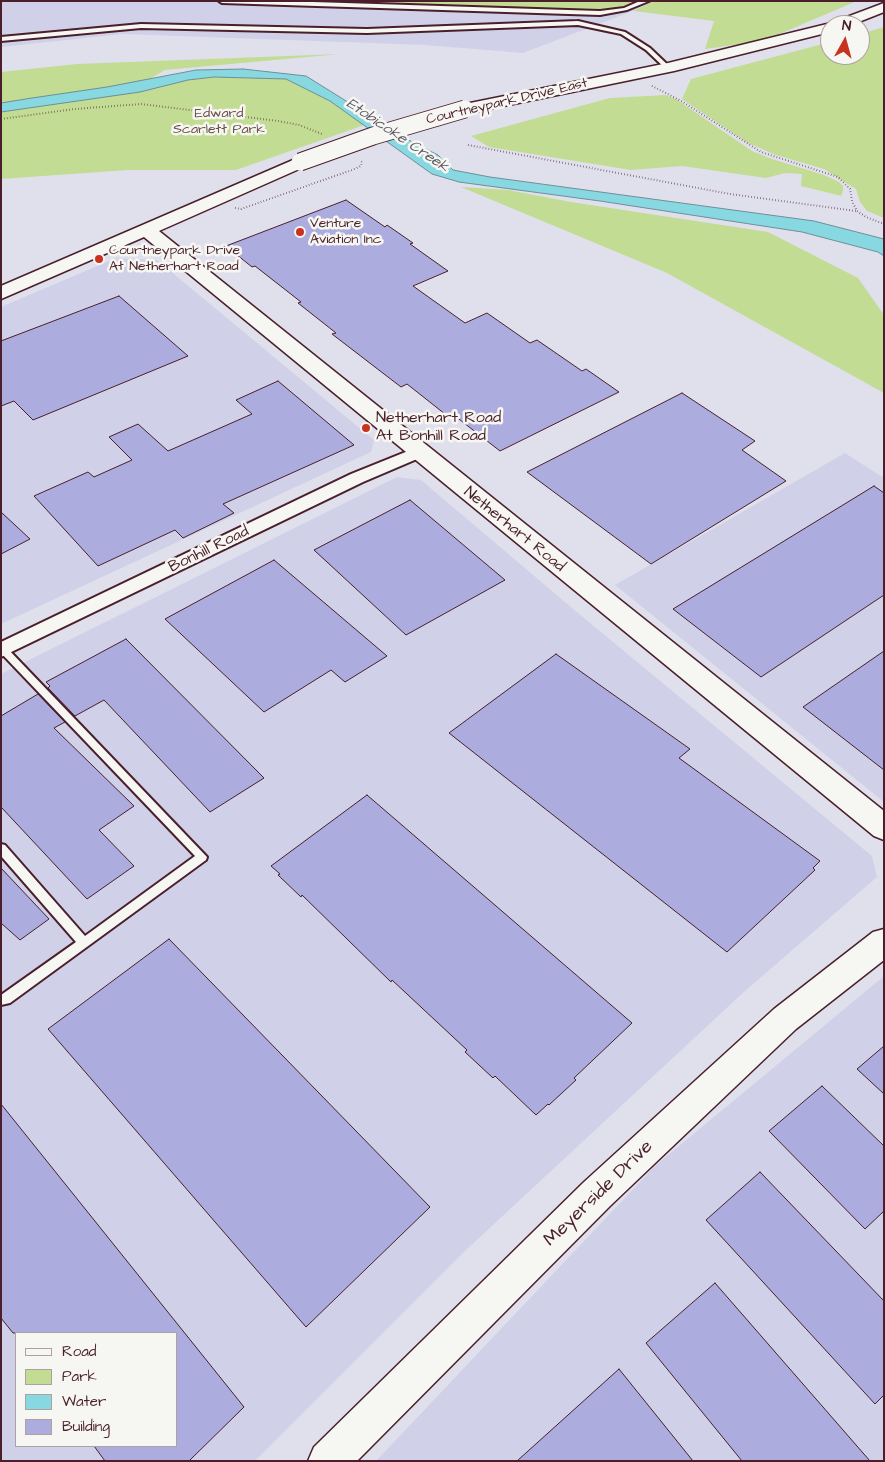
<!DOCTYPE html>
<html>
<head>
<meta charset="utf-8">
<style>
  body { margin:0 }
  #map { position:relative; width:885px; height:1462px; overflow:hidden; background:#e0e0ec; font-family:"Architects Daughter",sans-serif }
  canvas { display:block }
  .frame { position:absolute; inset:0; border:2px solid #4a1f2b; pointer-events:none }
  .legend { position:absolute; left:15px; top:1332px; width:162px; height:115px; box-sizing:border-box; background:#f6f6f2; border:1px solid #b1a0a2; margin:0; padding:6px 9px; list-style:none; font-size:15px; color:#4a1f2b }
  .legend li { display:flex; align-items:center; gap:10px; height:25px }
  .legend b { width:25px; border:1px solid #b1a0a2 }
  .north { position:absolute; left:820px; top:15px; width:50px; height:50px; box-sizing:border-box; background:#f6f6f2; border:1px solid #b1a0a2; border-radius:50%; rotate:7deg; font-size:14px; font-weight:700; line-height:20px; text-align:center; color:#4a1f2b }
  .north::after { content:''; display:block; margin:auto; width:18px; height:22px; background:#c8321e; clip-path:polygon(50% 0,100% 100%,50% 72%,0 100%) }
</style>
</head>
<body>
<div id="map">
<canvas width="885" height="1462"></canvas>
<div class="frame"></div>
<ul class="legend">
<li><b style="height:6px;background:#f6f6f2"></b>Road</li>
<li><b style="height:14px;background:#c2dc93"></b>Park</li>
<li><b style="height:14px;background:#87d8e1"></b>Water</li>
<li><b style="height:14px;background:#acadde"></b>Building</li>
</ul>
<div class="north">N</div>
</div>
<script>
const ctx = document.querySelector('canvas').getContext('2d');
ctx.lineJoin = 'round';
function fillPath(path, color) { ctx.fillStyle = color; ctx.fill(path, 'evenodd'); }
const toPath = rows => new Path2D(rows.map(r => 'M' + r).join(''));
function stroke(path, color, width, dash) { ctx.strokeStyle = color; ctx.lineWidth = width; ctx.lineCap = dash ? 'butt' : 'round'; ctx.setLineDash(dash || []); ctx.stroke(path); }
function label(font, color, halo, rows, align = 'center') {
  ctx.font = font + ' "Architects Daughter",sans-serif'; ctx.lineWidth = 5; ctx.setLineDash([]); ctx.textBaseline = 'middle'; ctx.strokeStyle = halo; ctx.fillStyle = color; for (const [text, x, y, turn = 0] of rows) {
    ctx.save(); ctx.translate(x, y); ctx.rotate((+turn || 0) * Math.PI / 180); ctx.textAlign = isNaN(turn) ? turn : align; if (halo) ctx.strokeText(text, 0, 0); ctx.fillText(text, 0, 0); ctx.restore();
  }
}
fillPath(toPath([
  [1,1,659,1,523,53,425,45,123,34,1,47],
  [116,258,157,260,374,440,371,452,1,624,1,307],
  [845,453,884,478,884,802,615,585],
  [397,477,421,480,578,613,872,856,877,877,745,991,466,1250,255,1461,1,1461,1,674],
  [16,1333,176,1333,176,1446,16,1446],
  [884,976,884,1461,376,1461,656,1165]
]), '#d0d1e8');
fillPath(toPath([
  [262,1,639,1,611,10,586,11],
  [653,1,857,1,763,41,705,49,714,21,634,11],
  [884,27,884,218,867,211,860,202,856,189,824,169,776,155,748,143,682,99,691,79,830,42,830,55,860,55,860,34],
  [340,54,165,70,141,84,1,105,1,72,77,64],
  [186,76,289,76,373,122,236,170,128,170,1,179,1,110],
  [665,95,676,99,752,151,769,158,824,175,839,182,843,186,843,191,841,196,801,186,802,174,785,173,766,178,682,166,631,170,489,147,471,136,610,98],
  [461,187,508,190,571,202,768,232,858,278,884,315,884,393,667,273]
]), '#c2dc93');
const water = toPath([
  [243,69,306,76,412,142,438,155,453,170,490,177,814,221,884,239,884,256,878,252,802,232,600,201,459,182,432,174,330,101,286,79,214,77,188,80,140,92,1,112,1,103,32,98,107,87,196,70,243,69]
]);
fillPath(water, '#87d8e1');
stroke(water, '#6f8e98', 1);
const building = toPath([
  [346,200,385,227,387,225,413,243,410,244,448,271,413,286,465,323,487,313,530,343,537,340,582,371,586,369,619,392,500,451,455,416,450,418,407,384,401,387,332,334,336,333,298,303,301,302,255,266,252,267,226,246,346,200],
  [119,296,188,356,33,420,14,401,1,406,1,341,119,296],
  [278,381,354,445,223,504,234,513,183,538,175,530,98,566,34,496,88,472,94,477,132,460,109,437,138,424,168,451,252,414,236,400,278,381],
  [682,393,755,441,742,450,786,481,651,564,527,472,682,393],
  [874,486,884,493,884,595,761,677,673,609,874,486],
  [410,500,505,580,406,635,314,550,410,500],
  [1,512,30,539,1,554,1,512],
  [274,560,387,656,345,682,331,670,264,712,165,619,274,560],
  [126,639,264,778,210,812,104,700,75,716,48,688,50,686,46,682,126,639],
  [884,651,884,770,803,707,884,651],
  [556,654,690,749,679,758,820,861,813,868,815,870,727,952,449,733,556,654],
  [38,694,65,722,54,728,134,806,99,830,134,866,87,899,1,807,1,716,38,694],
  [367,795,632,1023,574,1078,576,1080,549,1105,548,1104,536,1115,495,1076,493,1078,465,1052,467,1050,392,980,391,982,302,895,301,897,278,875,280,874,271,866,367,795],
  [1,868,49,919,20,940,1,923,1,868],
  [169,939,430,1207,306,1327,48,1029,169,939],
  [884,1046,884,1094,857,1069,884,1046],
  [822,1086,884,1146,884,1211,865,1229,769,1131,822,1086],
  [1,1104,244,1407,189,1461,105,1461,94,1446,176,1446,176,1333,13,1333,1,1318,1,1104],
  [760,1172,884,1301,884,1395,875,1404,706,1220,760,1172],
  [715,1283,870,1461,742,1461,646,1343,715,1283],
  [619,1369,693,1461,517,1461,619,1369]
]);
fillPath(building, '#acadde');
stroke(building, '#4a1f2b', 1);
const lane = toPath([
  [219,1,281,1,600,11,624,8,640,1,649,1,627,10,600,15,222,3,219,1],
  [578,21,625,32,650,48,671,68,666,69,646,50,621,34,578,25,367,33,141,28,1,41,1,37,141,24,367,29,578,21],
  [1,646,6,647,207,857,206,860,10,1003,1,1005,1,995,76,942,1,856,1,844,5,845,85,936,195,856,1,653,1,646]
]);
const street = toPath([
  [418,447,424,448,426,452,424,456,363,482,1,657,1,642,351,474,418,447]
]);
const secondary = toPath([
  [884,3,884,12,851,25,830,25,830,32,674,71,465,114,459,113,457,109,459,105,465,104,668,63,831,23,884,3],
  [300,157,306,158,309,162,306,166,159,231,884,811,884,840,874,836,144,237,1,299,1,286,300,157],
  [884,929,884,960,796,1029,610,1206,357,1461,308,1461,314,1447,584,1182,774,1009,873,932,884,929]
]);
stroke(lane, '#4a1f2b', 4);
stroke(street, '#4a1f2b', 4);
stroke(secondary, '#4a1f2b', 3);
stroke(toPath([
  [652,86,683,102,761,152,838,177,850,189,852,201,857,211,866,217,884,224],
  [1,119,75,109,141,104,278,121,299,125,322,134],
  [468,145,730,194,856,211],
  [235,208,241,209,352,170,361,166,362,162,360,160]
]), '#4a1f2b', 2, [0.5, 2.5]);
fillPath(lane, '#f6f6f2');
fillPath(street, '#f6f6f2');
fillPath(secondary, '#f6f6f2');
const secondaryBridge = toPath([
  [300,162,373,136,465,109]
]);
stroke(secondaryBridge, '#4a1f2b', 19, []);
stroke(secondaryBridge, '#f6f6f2', 17);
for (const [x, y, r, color] of [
  [300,232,5,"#c8321e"],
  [99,259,5,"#c8321e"],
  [366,428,5,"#c8321e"]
]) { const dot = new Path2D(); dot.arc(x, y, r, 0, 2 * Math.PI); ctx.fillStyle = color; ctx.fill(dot); stroke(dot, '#f6f6f2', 2); }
label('14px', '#4a1f2b', '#f6f6f2', [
  ["Courtneypark Drive East",507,102,-13]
]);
label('14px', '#684e45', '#f6f6f2', [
  ["Edward",219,114],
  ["Scarlett Park",219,130]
]);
label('14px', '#4a1f2b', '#f6f6f2', [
  ["Venture",310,224],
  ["Aviation Inc",310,240],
  ["Courtneypark Drive",109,251],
  ["At Netherhart Road",109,267]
], 'left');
label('italic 15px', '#5c5662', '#f6f6f2', [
  ["Etobicoke Creek",397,136,34]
]);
label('16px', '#4a1f2b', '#f6f6f2', [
  ["Netherhart Road",376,419],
  ["At Bonhill Road",376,437]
], 'left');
label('16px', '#4a1f2b', '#f6f6f2', [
  ["Netherhart Road",514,530,39],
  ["Bonhill Road",209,550,-26]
]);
label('19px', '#4a1f2b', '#f6f6f2', [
  ["Meyerside Drive",599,1194,-44]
]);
</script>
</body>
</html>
